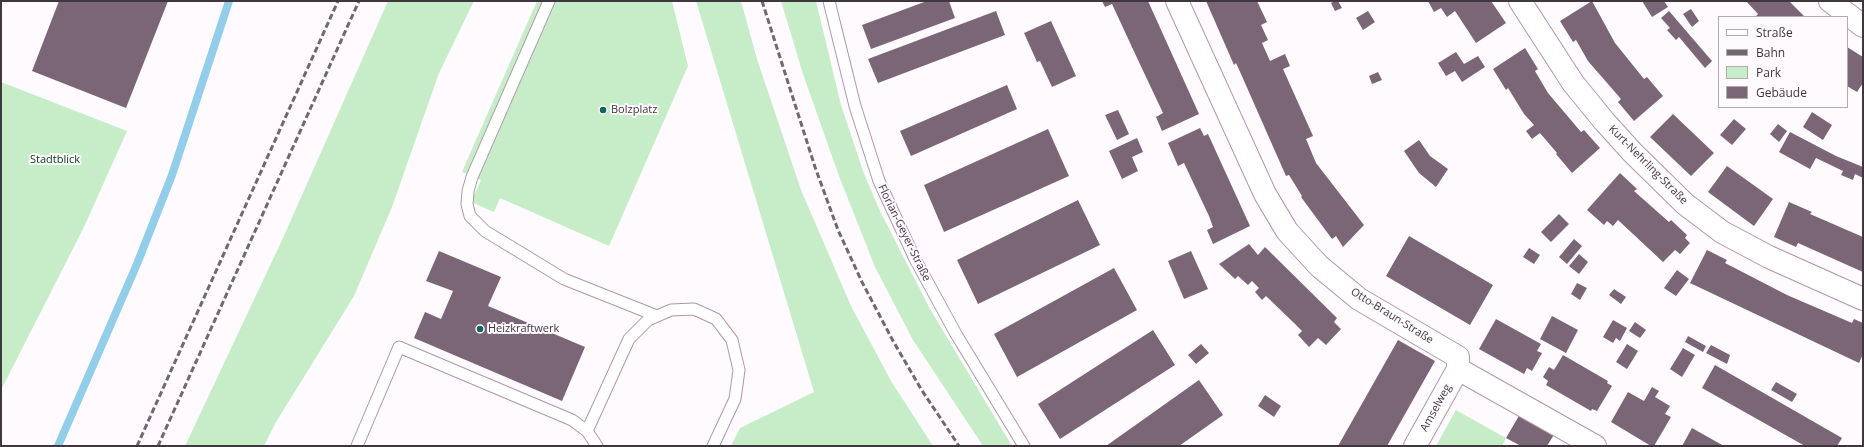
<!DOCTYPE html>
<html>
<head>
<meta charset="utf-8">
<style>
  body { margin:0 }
  #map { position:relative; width:1864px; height:447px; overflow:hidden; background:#fefafe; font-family:"Open Sans",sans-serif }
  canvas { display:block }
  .frame { position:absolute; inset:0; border:2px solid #3f363e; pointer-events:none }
  .legend { position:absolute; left:1718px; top:16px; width:130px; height:92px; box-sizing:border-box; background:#fefafe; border:1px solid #b2acb1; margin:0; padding:5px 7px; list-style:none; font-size:12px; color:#3f363e }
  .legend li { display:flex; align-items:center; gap:8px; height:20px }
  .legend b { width:20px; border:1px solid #b2acb1 }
</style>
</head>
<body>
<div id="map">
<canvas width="1864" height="447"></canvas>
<div class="frame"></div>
<ul class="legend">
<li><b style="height:5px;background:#fff"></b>Straße</li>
<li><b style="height:5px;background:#70686f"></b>Bahn</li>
<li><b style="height:11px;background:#c6edc8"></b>Park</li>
<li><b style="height:11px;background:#7a6677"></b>Gebäude</li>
</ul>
</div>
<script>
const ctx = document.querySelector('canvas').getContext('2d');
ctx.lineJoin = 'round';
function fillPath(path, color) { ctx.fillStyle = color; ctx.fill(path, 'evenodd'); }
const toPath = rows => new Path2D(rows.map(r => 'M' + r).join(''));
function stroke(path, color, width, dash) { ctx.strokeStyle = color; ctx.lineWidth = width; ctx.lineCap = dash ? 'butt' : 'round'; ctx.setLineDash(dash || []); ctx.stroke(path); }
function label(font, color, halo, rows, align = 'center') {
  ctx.font = font + ' "Open Sans",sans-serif'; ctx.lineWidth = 4; ctx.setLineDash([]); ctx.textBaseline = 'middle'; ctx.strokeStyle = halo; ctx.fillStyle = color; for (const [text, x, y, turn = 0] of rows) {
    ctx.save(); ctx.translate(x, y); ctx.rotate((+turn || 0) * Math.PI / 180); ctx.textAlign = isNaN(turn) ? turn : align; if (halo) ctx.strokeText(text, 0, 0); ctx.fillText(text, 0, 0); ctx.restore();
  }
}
fillPath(toPath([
  [388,1,474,1,439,73,392,207,354,296,276,422,264,446,185,446,283,238],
  [537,1,672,1,688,66,609,246,500,198,494,212,471,202,481,180,462,172],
  [696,1,741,1,757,59,801,190,851,306,891,381,933,446,731,446,740,428,814,392],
  [781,1,816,1,841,105,863,171,879,209,930,309,1012,446,983,446,913,340,875,267,839,176,803,74],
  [1,82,127,131,84,227,1,390],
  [1456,410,1506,438,1502,446,1436,446]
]), '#c6edc8');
stroke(toPath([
  [58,446,137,264,172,175,229,1]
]), '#92cdea', 8);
fillPath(toPath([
  [59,1,168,1,126,108,32,71],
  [927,1,949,1,955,18,871,49,862,25],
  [1102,1,1148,1,1199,114,1162,131,1156,117,1163,113,1138,60,1112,4,1105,7],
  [1206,1,1257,1,1267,22,1261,25,1268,40,1262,43,1270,61,1285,54,1290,66,1283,69,1313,136,1306,139,1316,163,1364,225,1343,247,1336,236,1332,239,1301,197,1302,196,1289,175,1286,176,1241,74,1236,63,1234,65],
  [1335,1,1338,1,1342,8,1335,11,1331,3],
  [1428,1,1491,1,1506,23,1476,43,1455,11,1447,17,1441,8,1434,12],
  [1592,1,1615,43,1644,79,1647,77,1663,96,1634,121,1618,102,1621,99,1588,61,1576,40,1573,42,1560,21],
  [1642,1,1664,1,1668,7,1652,17],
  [1746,1,1789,1,1805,17,1755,17,1758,14],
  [1691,9,1699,21,1692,27,1683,14],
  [996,11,1005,35,878,83,868,59],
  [1368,11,1375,22,1363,30,1356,18],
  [1669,11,1712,61,1705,68,1679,37,1676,40,1667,30,1670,28,1661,18],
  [1051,21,1076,76,1052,87,1040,61,1037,62,1024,33],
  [1847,47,1863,57,1863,83,1857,92,1847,86],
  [1525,48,1538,69,1535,71,1548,93,1581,132,1584,130,1600,148,1572,173,1556,154,1557,153,1540,133,1532,139,1526,131,1534,125,1524,114,1508,88,1506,90,1493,69],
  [1456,52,1464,64,1478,56,1485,67,1462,82,1455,71,1446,76,1438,63],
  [1378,72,1382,80,1372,84,1369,76],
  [1007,85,1017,109,911,156,900,131],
  [1118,110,1129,134,1117,140,1105,115],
  [1812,112,1832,125,1823,140,1803,127],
  [1673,114,1714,153,1691,176,1650,137],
  [1734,119,1746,129,1732,145,1720,135],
  [1778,124,1787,131,1779,142,1770,134],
  [1200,128,1204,136,1208,134,1250,226,1213,244,1207,230,1213,227,1209,216,1184,163,1178,166,1168,143],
  [1048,129,1069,176,944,232,924,185],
  [1790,132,1836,156,1863,167,1863,178,1855,174,1853,180,1841,175,1843,171,1816,158,1810,169,1779,152],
  [1137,138,1143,152,1132,157,1138,171,1122,179,1109,151],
  [1419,140,1430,156,1448,169,1436,187,1419,173,1404,151],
  [1727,166,1773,199,1754,226,1708,192],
  [1620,173,1637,189,1634,191,1669,222,1671,220,1687,235,1685,238,1690,243,1680,254,1675,250,1663,262,1618,220,1613,226,1607,221,1604,225,1587,210],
  [1078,200,1100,245,978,304,957,260],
  [1789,202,1812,212,1810,214,1863,237,1863,272,1798,243,1796,247,1774,237],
  [1559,214,1569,224,1551,242,1541,232],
  [1409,236,1493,285,1470,325,1386,276],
  [1574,239,1582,246,1567,264,1559,257],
  [1249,244,1258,255,1265,247,1337,318,1334,322,1341,329,1326,345,1318,338,1309,347,1298,335,1302,331,1294,323,1266,296,1262,300,1255,292,1259,288,1252,281,1248,285,1238,276,1235,279,1219,264],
  [1529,248,1540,255,1534,264,1523,257],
  [1707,250,1727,260,1725,263,1787,295,1852,323,1854,319,1863,323,1863,354,1859,363,1690,283],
  [439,251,501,277,488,306,585,347,562,401,414,338,425,312,441,319,453,291,426,281],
  [1191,251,1208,289,1184,299,1168,261],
  [1579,254,1588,262,1579,274,1569,266],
  [1114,268,1137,310,1017,377,994,334],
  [1677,270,1689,279,1676,296,1664,288],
  [1577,283,1587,288,1580,300,1571,294],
  [1614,289,1626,297,1621,304,1609,295],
  [1552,316,1578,330,1566,353,1540,339],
  [1496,319,1541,344,1537,351,1542,353,1532,371,1527,368,1524,374,1479,349],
  [1613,320,1627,328,1620,341,1616,338,1613,343,1603,337],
  [1635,322,1646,330,1640,338,1629,331],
  [1153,330,1175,365,1060,439,1038,404],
  [1688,336,1706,346,1703,352,1685,342],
  [1398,340,1435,361,1387,446,1338,446],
  [1201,344,1209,353,1196,364,1188,355],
  [1627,344,1638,351,1627,369,1616,362],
  [1711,345,1730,355,1727,364,1706,353],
  [1683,348,1695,355,1682,377,1670,369],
  [1563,355,1608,381,1607,383,1612,386,1597,411,1592,409,1591,411,1546,385,1548,381,1543,377,1549,367,1554,370],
  [1715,365,1842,438,1837,446,1805,446,1702,388],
  [1199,380,1223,415,1179,446,1106,446],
  [1776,382,1797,394,1792,402,1771,390],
  [1652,387,1659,391,1655,397,1670,406,1665,414,1671,417,1654,446,1651,446,1611,422,1628,392,1644,401],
  [1265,395,1281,406,1274,417,1258,406],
  [1520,414,1555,433,1547,446,1521,446,1506,438],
  [1692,428,1715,441,1724,446,1682,446]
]), '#7a6677');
const lane = toPath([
  [549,1,472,177,468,191,467,204,470,216,485,231,564,279,657,316],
  [829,1,855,106,879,181,915,259,956,334,1024,446],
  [587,431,629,339,648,320,671,310,694,309,716,319,732,340,739,370,735,399,713,446],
  [357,446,399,347,572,420,587,431,597,446]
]);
const street = toPath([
  [1177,1,1265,194,1287,231,1319,266,1359,299,1458,357,1458,369],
  [1520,1,1573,83,1604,121,1632,152,1685,204,1722,232,1769,257,1863,299],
  [1830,1,1863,26],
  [1458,369,1595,446],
  [1415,446,1458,369]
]);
stroke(lane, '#ae98ac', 13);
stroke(street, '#ae98ac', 24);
stroke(lane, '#fff', 11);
stroke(street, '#fff', 22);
stroke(toPath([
  [762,1,815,167,838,230,862,282,892,339,921,389,959,446],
  [137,446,338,1],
  [158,446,359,1]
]), '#70686f', 3, [6, 3]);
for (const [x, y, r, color] of [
  [603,110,4,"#15635f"],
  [480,329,4,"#15635f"]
]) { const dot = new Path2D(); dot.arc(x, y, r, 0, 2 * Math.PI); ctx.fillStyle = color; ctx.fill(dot); stroke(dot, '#fefafe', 1.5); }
label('11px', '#3f363e', '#fefafe', [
  ["Bolzplatz",611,110],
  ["Heizkraftwerk",488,329]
], 'left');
label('11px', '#063812', '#fefafe', [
  ["Stadtblick",55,160]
]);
label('11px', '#3f363e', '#fefafe', [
  ["Kurt-Nehrling-Straße",1648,165,45],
  ["Florian-Geyer-Straße",904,233,64],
  ["Otto-Braun-Straße",1392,316,32],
  ["Amselweg",1436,408,-61]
]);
</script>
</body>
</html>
